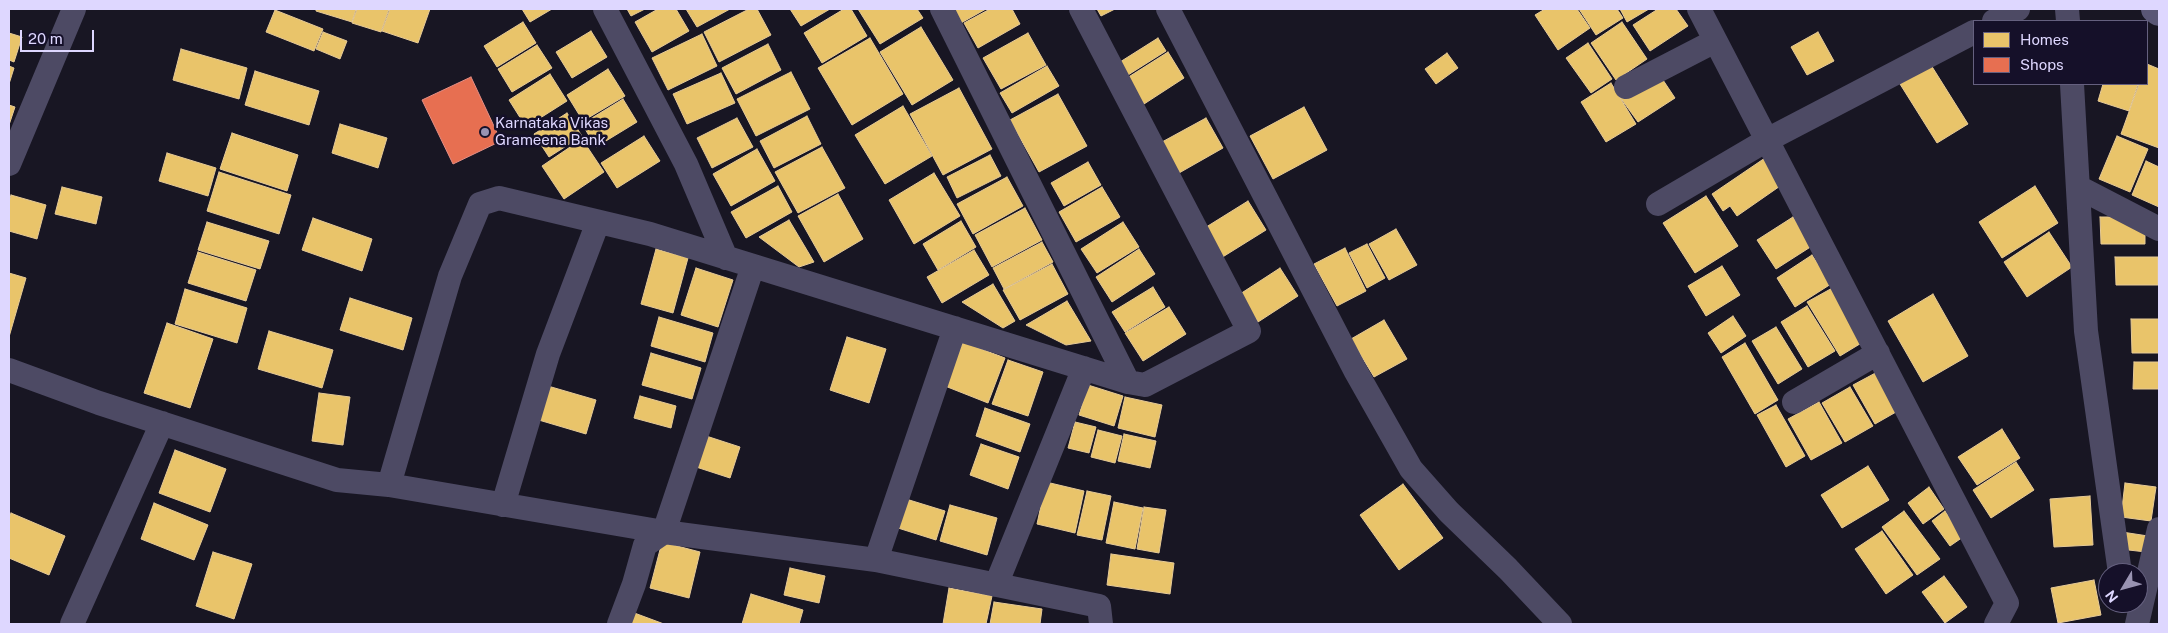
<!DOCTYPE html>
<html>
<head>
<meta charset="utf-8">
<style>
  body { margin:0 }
  #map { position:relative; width:2168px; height:633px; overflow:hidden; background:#181623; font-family:"Public Sans",sans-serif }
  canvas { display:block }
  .frame { position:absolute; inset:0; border:10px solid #ded7ff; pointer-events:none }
  .legend { position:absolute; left:1973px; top:20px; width:175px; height:65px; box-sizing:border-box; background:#151029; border:1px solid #65607f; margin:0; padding:6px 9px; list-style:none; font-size:15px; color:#ded7ff }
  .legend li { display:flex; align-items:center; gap:10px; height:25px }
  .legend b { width:25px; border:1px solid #65607f }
  .north { position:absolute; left:2098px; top:563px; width:50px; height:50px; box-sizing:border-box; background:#151029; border:1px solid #65607f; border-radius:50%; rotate:233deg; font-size:14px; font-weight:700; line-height:20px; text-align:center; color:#ded7ff }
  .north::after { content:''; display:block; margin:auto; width:18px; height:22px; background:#9993b2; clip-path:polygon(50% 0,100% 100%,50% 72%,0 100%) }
  .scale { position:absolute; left:20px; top:30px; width:74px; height:22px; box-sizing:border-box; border:2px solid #ded7ff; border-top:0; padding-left:6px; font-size:15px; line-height:18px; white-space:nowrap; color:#ded7ff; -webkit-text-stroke:4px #151029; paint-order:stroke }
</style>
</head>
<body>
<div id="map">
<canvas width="2168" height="633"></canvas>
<div class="frame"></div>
<ul class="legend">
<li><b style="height:14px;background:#e9c46a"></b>Homes</li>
<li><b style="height:14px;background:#e76f51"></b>Shops</li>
</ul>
<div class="north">N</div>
<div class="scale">20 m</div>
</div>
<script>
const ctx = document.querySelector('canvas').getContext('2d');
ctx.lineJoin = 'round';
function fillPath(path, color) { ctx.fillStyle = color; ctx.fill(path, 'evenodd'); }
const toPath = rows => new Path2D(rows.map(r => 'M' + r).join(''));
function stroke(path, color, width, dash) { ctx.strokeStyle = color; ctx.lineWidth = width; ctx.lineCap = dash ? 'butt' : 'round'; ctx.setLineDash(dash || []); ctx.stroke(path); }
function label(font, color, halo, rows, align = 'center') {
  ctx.font = font + ' "Public Sans",sans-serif'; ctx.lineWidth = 5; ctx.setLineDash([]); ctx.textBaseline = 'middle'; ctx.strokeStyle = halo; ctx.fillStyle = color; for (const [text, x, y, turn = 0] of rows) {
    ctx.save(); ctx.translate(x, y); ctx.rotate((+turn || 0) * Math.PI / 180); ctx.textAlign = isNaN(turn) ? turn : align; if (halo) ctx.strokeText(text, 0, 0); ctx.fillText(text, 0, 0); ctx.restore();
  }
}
const homes = toPath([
  [316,9,356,9,352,22,316,11,316,9],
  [357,9,389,9,381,32,352,23,357,9],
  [390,9,430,9,418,43,382,31,390,9],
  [522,9,552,9,530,22,522,9],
  [627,9,645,9,631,16,627,9],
  [658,9,676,9,689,31,652,52,635,22,658,9],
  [686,9,730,9,697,27,686,9],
  [749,9,757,9,771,35,719,62,704,32,749,9],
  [790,9,830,9,801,26,790,9],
  [844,9,851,9,867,36,822,63,804,33,844,9],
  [858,9,917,9,923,18,880,44,858,9],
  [953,9,986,9,961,23,953,9],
  [990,9,1012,9,1020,24,978,48,964,23,990,9],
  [1097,9,1115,9,1101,16,1097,9],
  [1545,9,1577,9,1590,28,1558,50,1535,15,1545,9],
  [1579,9,1617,9,1623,18,1596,35,1579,9],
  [1620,9,1649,9,1627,22,1620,9],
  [1658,9,1676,9,1688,26,1650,51,1633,25,1658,9],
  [275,10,323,29,314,51,266,32,275,10],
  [523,22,536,43,497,67,484,46,523,22],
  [1622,22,1647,59,1616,80,1591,43,1622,22],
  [921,27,953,80,912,105,880,52,921,27],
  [591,31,607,57,572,78,556,52,591,31],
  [323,32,347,41,340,59,316,49,323,32],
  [1818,32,1834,61,1807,75,1791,47,1818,32],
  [9,33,22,37,14,62,9,60,9,33],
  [1028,33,1046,65,1001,89,983,58,1028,33],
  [702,34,717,66,668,90,652,58,702,34],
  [870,38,903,94,852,125,818,68,870,38],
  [1158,38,1166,51,1128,75,1120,62,1158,38],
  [1588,43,1612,79,1591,93,1566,58,1588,43],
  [768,44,781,70,736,94,722,68,768,44],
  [537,45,552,68,512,92,498,69,537,45],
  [181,49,247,68,239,99,173,80,181,49],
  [1168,52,1184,78,1144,104,1127,78,1168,52],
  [1447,53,1458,68,1436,84,1425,69,1447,53],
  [2147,64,2159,69,2159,148,2121,134,2139,84,2147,84,2147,64],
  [1931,65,1968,124,1937,143,1900,84,1931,65],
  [9,66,14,68,9,84,9,66],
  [1047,66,1059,86,1012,113,1000,93,1047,66],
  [1655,68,1675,98,1638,122,1617,93,1655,68],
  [608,69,625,96,583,121,567,95,608,69],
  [255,71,319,91,309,125,245,105,255,71],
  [791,72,810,109,756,136,737,99,791,72],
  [721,73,735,103,687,124,673,94,721,73],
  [550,74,567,101,526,127,509,100,550,74],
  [1611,83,1636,124,1606,142,1581,102,1611,83],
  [2103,84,2138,84,2129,111,2098,101,2103,84],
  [959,88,992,149,943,175,910,114,959,88],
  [1058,94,1087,146,1039,172,1010,120,1058,94],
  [623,99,637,122,596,147,582,124,623,99],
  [9,105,15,107,9,125,9,105],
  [903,106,932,156,885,184,855,135,903,106],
  [1304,107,1327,150,1273,179,1250,136,1304,107],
  [567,113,582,136,549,157,534,134,567,113],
  [807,116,821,144,774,168,760,141,807,116],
  [737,118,753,147,712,168,697,138,737,118],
  [1206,118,1223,148,1179,173,1162,142,1206,118],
  [340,124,387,138,378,168,332,153,340,124],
  [232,133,298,155,287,191,220,169,232,133],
  [644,136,660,161,617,188,601,163,644,136],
  [2117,136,2148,149,2130,192,2099,179,2117,136],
  [582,139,604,172,564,199,542,166,582,139],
  [822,147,845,188,798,213,775,172,822,147],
  [757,149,775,181,731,206,713,174,757,149],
  [167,153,216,168,208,196,159,181,167,153],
  [990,155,1001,176,957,198,947,177,990,155],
  [1765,158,1783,184,1737,216,1730,206,1723,211,1712,194,1765,158],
  [2146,161,2159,167,2159,207,2132,195,2146,161],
  [1088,162,1101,185,1064,206,1051,183,1088,162],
  [219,172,291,195,279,234,207,211,219,172],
  [934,173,960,216,914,244,889,200,934,173],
  [1007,177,1023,206,973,234,957,204,1007,177],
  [778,186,792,212,746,238,731,212,778,186],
  [2035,186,2058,223,2002,258,1979,222,2035,186],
  [62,187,102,197,96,224,55,214,62,187],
  [1102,187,1120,217,1076,242,1059,212,1102,187],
  [838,194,863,239,824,262,798,216,838,194],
  [11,195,46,205,37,239,9,231,9,202,11,195],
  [1706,196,1738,246,1695,273,1663,223,1706,196],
  [1248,201,1266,230,1221,258,1203,229,1248,201],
  [1025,208,1042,240,992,267,975,235,1025,208],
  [1793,217,1812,246,1776,269,1757,240,1793,217],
  [2100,217,2145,217,2145,244,2101,244,2100,217],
  [313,218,372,239,362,271,302,250,313,218],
  [789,220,814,262,799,267,759,237,789,220],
  [961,221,976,247,938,270,923,244,961,221],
  [207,222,269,241,260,269,198,250,207,222],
  [1123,222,1139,247,1097,273,1081,249,1123,222],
  [1396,229,1417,265,1389,280,1369,244,1396,229],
  [2049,232,2072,267,2027,297,2004,262,2049,232],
  [1042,242,1053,262,1004,289,993,268,1042,242],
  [1367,244,1385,278,1367,288,1349,253,1367,244],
  [1345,248,1366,291,1337,306,1314,264,1345,248],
  [656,249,688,258,673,313,641,304,656,249],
  [1139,249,1155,274,1112,302,1096,277,1139,249],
  [974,250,989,275,942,303,927,277,974,250],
  [198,252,256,270,246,301,188,283,198,252],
  [1812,255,1831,284,1795,307,1777,278,1812,255],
  [2115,257,2158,257,2158,285,2116,285,2115,257],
  [1052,264,1068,294,1020,320,1003,290,1052,264],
  [1722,266,1740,295,1706,316,1688,286,1722,266],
  [696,268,733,280,718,327,681,315,696,268],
  [1280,268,1298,296,1258,322,1240,294,1280,268],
  [9,273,26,278,9,337,9,273],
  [993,284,1015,321,1003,328,962,302,993,284],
  [1836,286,1868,339,1840,356,1807,302,1836,286],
  [1153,287,1165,307,1125,332,1112,312,1153,287],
  [185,289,247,308,237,343,175,324,185,289],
  [1933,294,1968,356,1923,382,1888,321,1933,294],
  [350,298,412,318,403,350,340,330,350,298],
  [1067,301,1091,341,1066,345,1026,325,1067,301],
  [1807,306,1835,351,1808,367,1781,322,1807,306],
  [1169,307,1186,334,1143,361,1125,333,1169,307],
  [1733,316,1746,336,1721,353,1708,333,1733,316],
  [659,317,713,333,705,362,651,346,659,317],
  [2131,319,2159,319,2159,353,2132,353,2131,319],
  [1384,320,1407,359,1374,377,1351,339,1384,320],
  [167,323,213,339,190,408,144,393,167,323],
  [1776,327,1802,369,1778,384,1752,341,1776,327],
  [269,331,333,350,322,388,258,369,269,331],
  [847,337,886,349,869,403,830,390,847,337],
  [963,342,1005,358,988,403,945,386,963,342],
  [1745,343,1778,400,1755,414,1722,357,1745,343],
  [651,353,701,368,692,399,642,385,651,353],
  [1008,360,1043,372,1028,416,992,404,1008,360],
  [2134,362,2159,362,2159,389,2133,389,2134,362],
  [1881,370,1903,408,1875,424,1853,385,1881,370],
  [541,384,596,400,586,434,532,418,541,384],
  [1088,385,1123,396,1114,426,1079,415,1088,385],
  [1850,387,1873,426,1845,442,1822,403,1850,387],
  [319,393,350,397,343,445,312,441,319,393],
  [640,396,676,406,671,428,634,418,640,396],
  [1125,397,1162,405,1155,437,1118,428,1125,397],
  [1819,402,1842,443,1811,460,1788,419,1819,402],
  [1776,405,1805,456,1786,467,1757,415,1776,405],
  [985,408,1030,424,1020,452,976,436,985,408],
  [1075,422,1096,427,1089,453,1068,448,1075,422],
  [2002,429,2020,458,1977,485,1958,457,2002,429],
  [1098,430,1122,436,1115,463,1091,457,1098,430],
  [700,434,740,447,730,478,690,465,700,434],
  [1124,434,1156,441,1150,468,1118,461,1124,434],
  [981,444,1019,457,1008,489,970,475,981,444],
  [175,450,226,469,210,512,159,493,175,450],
  [2016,462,2034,490,1991,518,1973,490,2016,462],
  [1868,466,1889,500,1842,528,1821,495,1868,466],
  [1046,482,1084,491,1075,533,1037,524,1046,482],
  [2125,483,2156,487,2151,521,2121,517,2125,483],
  [1403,484,1443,538,1399,570,1360,515,1403,484],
  [1929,487,1944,509,1923,524,1908,503,1929,487],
  [1087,491,1111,496,1102,540,1077,535,1087,491],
  [2090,496,2093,545,2054,547,2050,499,2090,496],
  [906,499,945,511,936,540,898,528,906,499],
  [1114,502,1143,508,1135,549,1106,543,1114,502],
  [154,503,208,525,194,560,141,539,154,503],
  [950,505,997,518,987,555,940,541,950,505],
  [1144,507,1166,510,1159,553,1137,549,1144,507],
  [1904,511,1940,559,1917,575,1882,527,1904,511],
  [1945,511,1963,537,1950,546,1932,521,1945,511],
  [11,513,65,536,49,575,9,558,9,518,11,513],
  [1882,531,1913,575,1886,594,1855,549,1882,531],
  [2122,532,2148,536,2146,552,2120,549,2122,532],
  [662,542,700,552,689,598,650,588,662,542],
  [213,552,252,564,234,619,196,606,213,552],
  [1111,554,1174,563,1170,594,1107,585,1111,554],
  [790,568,825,576,819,603,784,595,790,568],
  [1944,576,1967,607,1945,623,1922,592,1944,576],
  [2094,580,2101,615,2058,623,2051,588,2094,580],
  [949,588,992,596,986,624,943,624,949,588],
  [751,594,803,610,799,624,742,624,751,594],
  [994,602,1042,609,1040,624,990,624,994,602],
  [629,611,664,624,624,624,629,611]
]);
fillPath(homes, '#e9c46a');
stroke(homes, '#e6ca97', 1);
const shops = toPath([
  [471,77,501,141,453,164,422,100,471,77]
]);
fillPath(shops, '#e76f51');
stroke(shops, '#e48e85', 1);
stroke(toPath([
  [605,9,686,164,726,258],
  [942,9,1128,382],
  [1168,9,1355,370,1411,469,1449,512,1508,569,1560,624],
  [1699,9,2007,603,1996,624],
  [2067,9,2068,21],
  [1994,21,2018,9],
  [2072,84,2086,331,2120,573],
  [1626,87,1715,41],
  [9,164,74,9],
  [2078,187,2159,229],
  [1658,204,1767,140,1974,32],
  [9,370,99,403,337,480,389,485,664,532,876,560,1099,606,1101,624],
  [1794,402,1878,353],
  [389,485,450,276,480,204,499,198,650,234,1128,382,1145,385,1249,331,1081,9],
  [503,505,548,354,598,222],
  [876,560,955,328],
  [996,585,1084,368],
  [72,624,162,423],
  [619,624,634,584,645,545,664,532,753,266],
  [2137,624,2159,529]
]), '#4d4a64', 24);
stroke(toPath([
  [2155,9,2159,12]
]), '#5a5776', 28);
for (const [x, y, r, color] of [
  [485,132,5,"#9993b2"]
]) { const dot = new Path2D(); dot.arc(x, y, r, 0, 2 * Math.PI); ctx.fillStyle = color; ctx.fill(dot); stroke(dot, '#151029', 2); }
label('15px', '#ded7ff', '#151029', [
  ["Karnataka Vikas",495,123],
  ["Grameena Bank",495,140]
], 'left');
</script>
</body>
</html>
